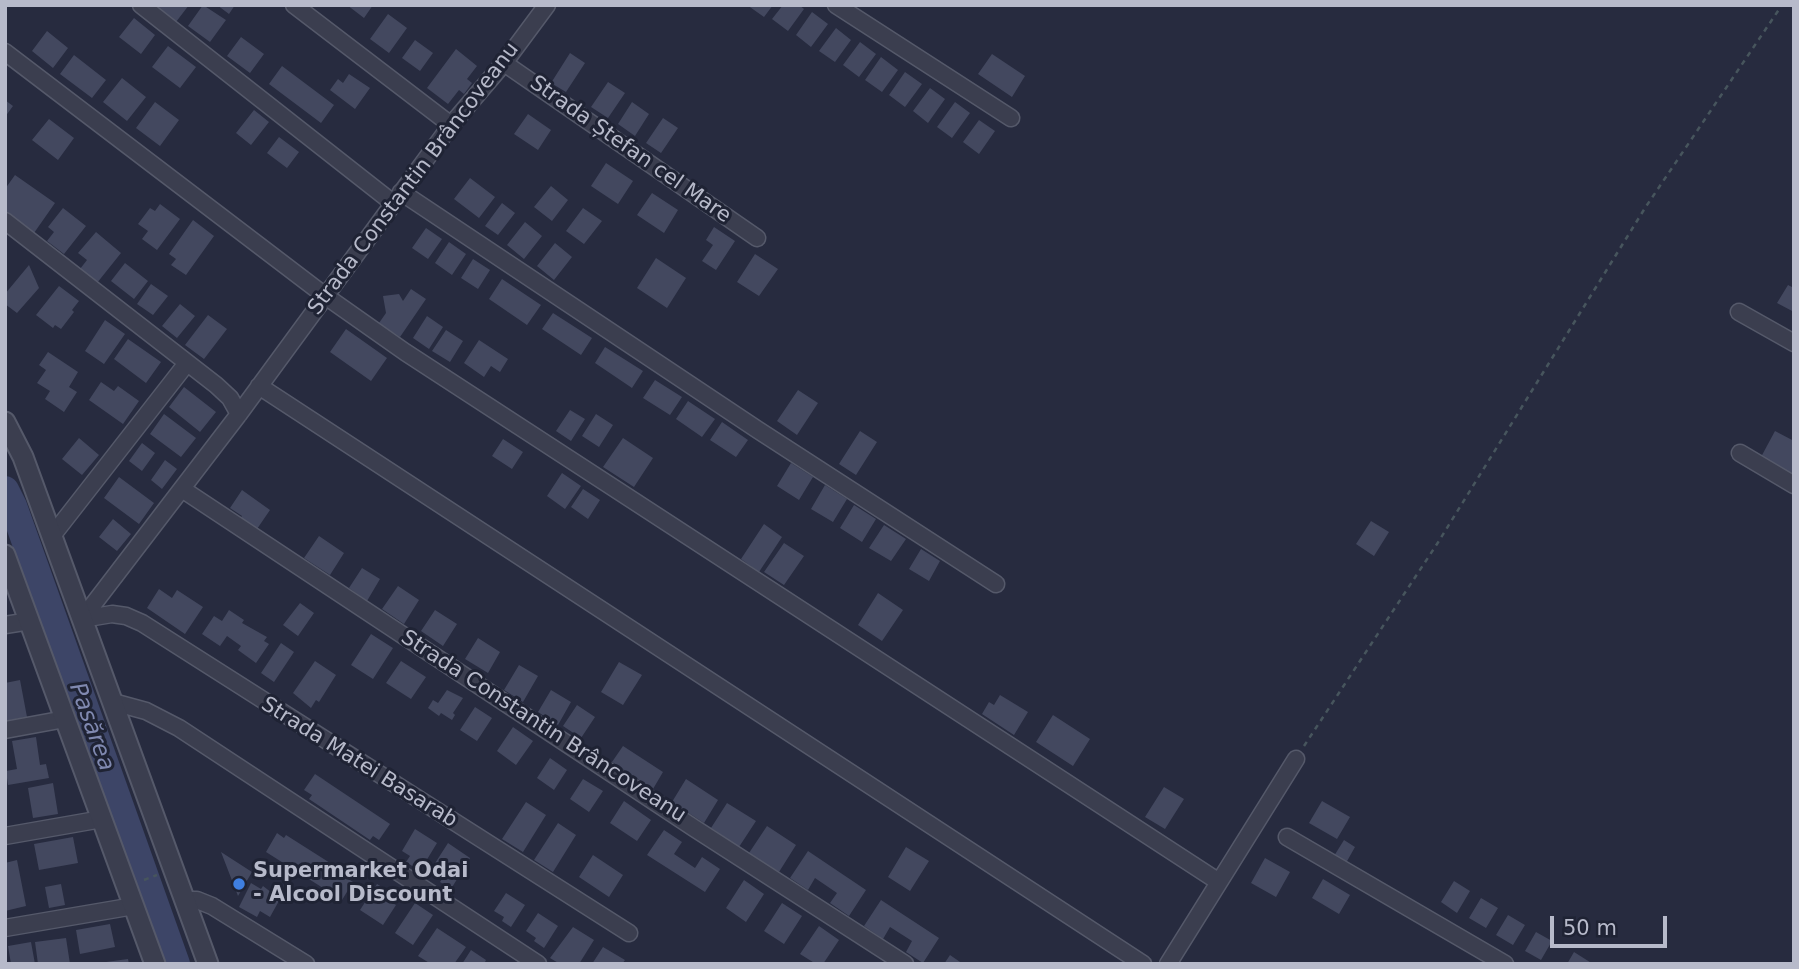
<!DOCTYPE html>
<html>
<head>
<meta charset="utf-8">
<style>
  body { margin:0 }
  #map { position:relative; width:1799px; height:969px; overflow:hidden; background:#272b3f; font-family:"DejaVu Sans",sans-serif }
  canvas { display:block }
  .frame { position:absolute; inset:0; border:7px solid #b7baca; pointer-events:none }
  .scale { position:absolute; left:1550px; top:916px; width:117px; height:32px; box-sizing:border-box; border:4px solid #b7baca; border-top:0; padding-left:9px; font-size:21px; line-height:24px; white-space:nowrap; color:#b7baca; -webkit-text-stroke:5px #1f2334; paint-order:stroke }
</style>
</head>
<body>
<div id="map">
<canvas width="1799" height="969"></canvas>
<div class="frame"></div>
<div class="scale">50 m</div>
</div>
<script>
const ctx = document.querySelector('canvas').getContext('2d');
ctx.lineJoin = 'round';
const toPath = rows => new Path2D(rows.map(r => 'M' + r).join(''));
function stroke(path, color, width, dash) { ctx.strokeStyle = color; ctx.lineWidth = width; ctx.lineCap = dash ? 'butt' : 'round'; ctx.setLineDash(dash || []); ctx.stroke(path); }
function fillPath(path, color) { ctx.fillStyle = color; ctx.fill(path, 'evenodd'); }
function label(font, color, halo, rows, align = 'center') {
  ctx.font = font + ' "DejaVu Sans",sans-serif'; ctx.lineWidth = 6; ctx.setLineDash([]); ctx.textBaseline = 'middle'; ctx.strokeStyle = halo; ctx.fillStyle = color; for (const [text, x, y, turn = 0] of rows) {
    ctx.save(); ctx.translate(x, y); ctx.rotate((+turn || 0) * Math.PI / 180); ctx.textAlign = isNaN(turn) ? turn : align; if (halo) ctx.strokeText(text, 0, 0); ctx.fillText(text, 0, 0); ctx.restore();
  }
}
stroke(toPath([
  [5,490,13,506,176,964]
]), '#3d4567', 28);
fillPath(toPath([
  [161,5,189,5,176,22,158,9],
  [203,5,226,20,210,42,188,26],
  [217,5,235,5,229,14],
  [347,5,373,5,364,18],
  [747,5,773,5,764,17],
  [783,5,799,5,804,9,788,31,772,19],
  [812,12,828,24,811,47,796,35],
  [388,14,407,28,389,53,370,39],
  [134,18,155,35,141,54,119,37],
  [836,28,851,40,835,62,819,51],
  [47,31,68,48,53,68,32,51],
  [241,37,264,54,250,73,227,56],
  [415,40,433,53,420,71,402,58],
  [860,42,876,54,859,77,843,65],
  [168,46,196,67,180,88,152,67],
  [456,49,477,66,467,79,472,83,464,94,459,90,448,104,427,88],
  [570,53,585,63,566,92,551,83],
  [992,54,1025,76,1012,97,978,74],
  [74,55,106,80,92,98,60,74],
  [881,57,898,70,882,92,865,80],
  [282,66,334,105,321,123,269,84],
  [905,72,922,84,905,107,889,95],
  [349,74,370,88,355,109,330,90,338,79,343,83],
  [122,78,146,97,127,121,103,102],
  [608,82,625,93,608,118,591,107],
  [930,88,945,99,928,123,913,111],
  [5,100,13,106,5,117],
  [155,102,179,120,160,146,136,128],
  [632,102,649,114,635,136,618,124],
  [955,102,970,113,952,138,937,127],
  [254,110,269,122,251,145,236,133],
  [528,114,551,130,538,150,514,134],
  [663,118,678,128,661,153,646,143],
  [49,119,74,138,58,160,32,140],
  [979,120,995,131,979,154,963,142],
  [279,137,299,152,287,168,267,153],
  [606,163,633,181,618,204,591,186],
  [15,175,55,203,34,233,5,212,5,189],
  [470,178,495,197,479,218,454,199],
  [551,186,568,200,552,221,534,207],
  [652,193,678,210,664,233,637,215],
  [502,203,515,213,498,235,485,226],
  [160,204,180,219,157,250,142,239,148,231,138,224,150,208,155,211],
  [63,208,86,226,64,254,47,241,54,232,48,227],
  [583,208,602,221,584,244,566,231],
  [193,220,214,236,186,275,171,265,176,259,169,254],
  [525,222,542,236,524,259,507,245],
  [714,227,735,241,716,270,702,261,713,245,706,240],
  [426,228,442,239,428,259,412,248],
  [96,232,121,253,97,283,80,269,87,260,78,253],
  [449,242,466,254,452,275,435,263],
  [555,243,572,257,554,280,537,266],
  [755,254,778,269,759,296,737,282],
  [656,258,686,278,667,308,637,288],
  [473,259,490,270,478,289,461,278],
  [125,263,148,281,134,299,111,281],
  [29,265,39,288,17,313,5,304,5,294],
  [502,279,541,305,527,325,489,299],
  [151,284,168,296,153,315,137,304],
  [1788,285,1794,288,1794,312,1777,303],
  [59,286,79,301,72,310,74,312,61,329,55,325,53,328,36,315],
  [411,289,426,299,400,337,379,323,386,313,383,296,399,294,403,301],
  [180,304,195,316,177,338,162,326],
  [553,313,592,338,581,355,542,329],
  [208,315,227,329,204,359,185,345],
  [427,316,443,327,429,349,413,338],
  [105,320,125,334,104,364,85,351],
  [346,329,387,358,371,381,330,352],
  [446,330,463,341,450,362,432,351],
  [128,339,161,362,146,383,114,359],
  [479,340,508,359,500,372,491,366,484,377,464,363],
  [605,347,643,371,632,388,595,363],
  [48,352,78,372,69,387,77,392,64,412,45,399,50,391,37,383,46,370,39,365],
  [655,380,682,397,670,415,643,398],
  [101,382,114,391,118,386,139,401,123,424,89,400],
  [184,387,216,412,200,432,169,407],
  [798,390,818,403,797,435,777,421],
  [688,401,715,419,702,437,676,419],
  [570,410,585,419,571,441,556,431],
  [164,414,196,438,181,457,150,434],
  [596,414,613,425,599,447,582,436],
  [722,422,748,440,736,457,710,440],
  [860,431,877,442,856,475,839,464],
  [1775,431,1794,441,1792,474,1761,457],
  [79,438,99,455,82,475,62,459],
  [623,438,653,458,634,487,603,467],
  [503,439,523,452,512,469,492,456],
  [142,443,155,453,142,471,129,461],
  [165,460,177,469,162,489,151,480],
  [791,463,813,477,799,500,777,486],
  [562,473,581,486,565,509,547,496],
  [119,477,154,503,139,524,104,498],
  [825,485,847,499,833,522,811,509],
  [583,489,600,500,588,519,571,507],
  [242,490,270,510,257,529,240,519,242,516,230,508],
  [854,505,876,519,862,542,840,528],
  [113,519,131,534,117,551,99,537],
  [1371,521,1389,532,1374,556,1356,544],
  [764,524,782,537,759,572,741,559],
  [884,525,906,539,891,561,869,548],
  [319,536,344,553,330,575,304,558],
  [784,543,804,556,784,585,764,572],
  [921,549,940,561,929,581,909,569],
  [362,568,380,579,367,601,349,588],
  [398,586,419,600,404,624,382,609],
  [159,589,172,598,177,590,203,607,185,634,147,608],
  [878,593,903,610,882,641,858,625],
  [300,603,314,613,298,636,283,625],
  [229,610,244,620,242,623,267,637,264,641,269,644,256,663,238,650,241,646,227,636,220,646,202,634,214,616,222,621],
  [435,610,457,624,443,646,421,631],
  [371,634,393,648,373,679,351,665],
  [478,638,500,652,488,673,465,659],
  [281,643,294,652,274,682,261,673],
  [315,661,336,675,319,702,316,700,311,708,293,693],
  [401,661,426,677,411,699,386,683],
  [619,662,642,675,623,705,601,692],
  [519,665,538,676,523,702,504,690],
  [20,680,27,717,5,721,5,683],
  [447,690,463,698,453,713,455,715,452,720,441,713,439,716,428,708,433,700,438,703],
  [551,690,571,702,558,725,538,712],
  [1000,695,1028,712,1014,735,982,714,989,702,994,705],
  [577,705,595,717,581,738,563,726],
  [475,707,492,718,477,741,460,730],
  [1053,715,1090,739,1073,766,1036,742],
  [513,727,533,741,516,765,497,751],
  [36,737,40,765,46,764,49,778,8,785,6,771,17,769,12,741],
  [623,746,663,772,653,789,612,762],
  [550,758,567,770,554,790,537,778],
  [315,774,390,824,379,840,373,836,370,840,309,799,312,795,304,790],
  [583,779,603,791,589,812,570,799],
  [686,779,718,800,704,823,672,802],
  [53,783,58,814,33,818,28,788],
  [1164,787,1184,799,1165,829,1145,817],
  [624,801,651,820,637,841,610,823],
  [1322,801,1350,817,1337,839,1309,823],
  [526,802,546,815,523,852,502,839],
  [727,803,756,821,739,847,711,828],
  [558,823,576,835,553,872,534,860],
  [767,826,796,845,779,872,749,853],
  [415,829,437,843,420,871,406,862,410,856,402,851],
  [664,830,682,842,674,854,695,868,702,857,720,869,705,892,647,855],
  [277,833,284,838,286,835,349,875,347,878,353,882,342,900,266,852],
  [73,837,78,863,39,870,34,844],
  [1344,840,1355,847,1346,863,1334,856],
  [448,843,470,858,451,889,440,882,442,879,430,871],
  [906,847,929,861,910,891,888,877],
  [808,851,866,890,849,916,830,903,837,893,815,878,808,890,790,878],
  [221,852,252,872,238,896],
  [593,855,623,875,609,897,579,877],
  [1265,858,1290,872,1276,897,1251,883],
  [17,860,26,906,5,911,5,863],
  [1323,879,1350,895,1339,914,1312,898],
  [744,880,764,894,746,922,726,908],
  [1454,881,1470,891,1457,913,1441,902],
  [251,883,261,889,263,886,280,899,270,917,260,911,257,917,239,907],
  [61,884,65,905,49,908,45,887],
  [377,884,393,894,389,901,396,905,383,925,360,910],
  [506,893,525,905,511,927,502,921,504,917,494,911],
  [1481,898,1498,908,1486,928,1469,918],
  [881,900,939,938,923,963,906,952,912,941,890,927,883,939,864,926],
  [415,903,433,915,413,945,395,933],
  [782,903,802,916,784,944,764,931],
  [538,913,558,926,544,948,534,941,536,938,526,931],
  [1508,915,1525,925,1513,945,1496,935],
  [110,924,115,947,80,954,76,930],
  [819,926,839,940,823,964,816,964,800,954],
  [573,927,594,940,579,964,560,964,550,958],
  [437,928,466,947,454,964,431,964,418,956],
  [1536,932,1552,941,1541,960,1525,951],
  [66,938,70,964,38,964,35,942],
  [31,942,35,964,11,964,8,946],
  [603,947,625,960,622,964,592,964],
  [471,950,486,960,484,964,462,964],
  [1574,952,1593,964,1567,964],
  [950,955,963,964,944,964],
  [128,959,129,964,106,964,106,962]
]), '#43485f');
const minor = toPath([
  [141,5,393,203],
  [294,5,451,125],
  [836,5,1011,118],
  [5,52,324,295,405,352,1219,882],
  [504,63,757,238],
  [401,192,758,430,996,584],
  [5,221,216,385,230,398,239,414],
  [1739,312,1794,343],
  [259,386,1143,964],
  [1740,453,1794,485],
  [182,489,694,828,905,964],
  [52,536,187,363],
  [82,619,239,414,451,125,504,63,547,5],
  [82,619,112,614,126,616,142,623,629,933],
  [5,625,30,621],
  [113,702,146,711,179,728,538,964],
  [5,730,65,719],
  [5,836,102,819],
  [1287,837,1505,964],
  [185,900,197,900,212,906,306,964],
  [5,928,134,906],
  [1168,964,1296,759]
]);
const tertiary = toPath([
  [5,422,23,457,208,964],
  [5,555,155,964]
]);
stroke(minor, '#55596a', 19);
stroke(tertiary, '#55596a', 23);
stroke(toPath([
  [1304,746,1437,544,1645,208,1782,5],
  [144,880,157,875]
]), '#47555d', 2.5, [5, 5]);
stroke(minor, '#3b3e4f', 16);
stroke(tertiary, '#3b3e4f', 19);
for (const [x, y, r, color] of [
  [239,884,7,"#3f7fe0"]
]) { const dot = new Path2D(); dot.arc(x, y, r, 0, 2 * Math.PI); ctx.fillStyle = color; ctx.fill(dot); stroke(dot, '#1f2334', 2.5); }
label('21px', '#b7baca', '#1f2334', [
  ["Strada Ștefan cel Mare",630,150,35],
  ["Strada Constantin Brâncoveanu",414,179,-53],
  ["Strada Constantin Brâncoveanu",543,727,33],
  ["Strada Matei Basarab",359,763,32]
]);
label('bold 21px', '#b7baca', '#1f2334', [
  ["Supermarket Odai",253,872],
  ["- Alcool Discount",253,896]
], 'left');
label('italic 23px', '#8089b0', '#1f2334', [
  ["Pasărea",91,727,70]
]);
</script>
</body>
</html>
